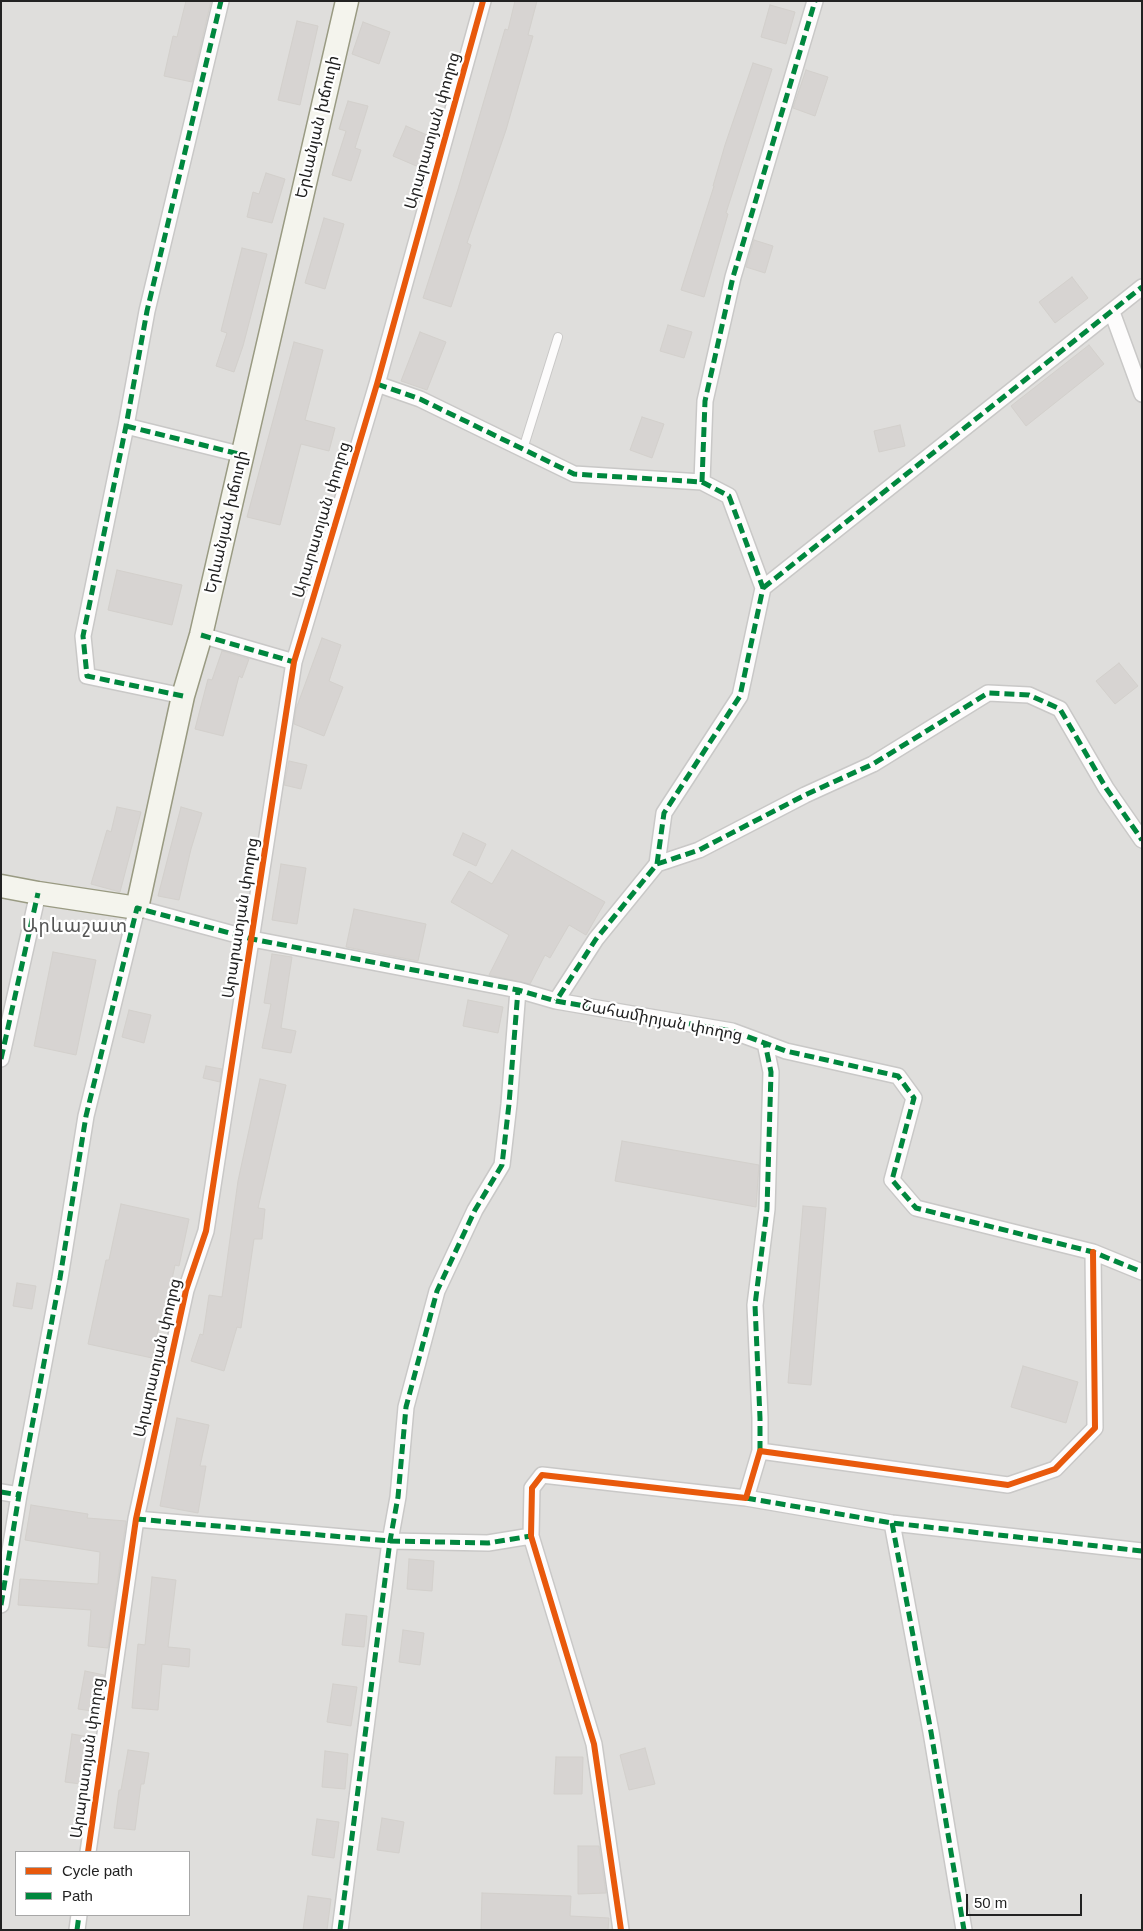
<!DOCTYPE html>
<html>
<head>
<meta charset="utf-8">
<style>
  body { margin:0 }
  #map { position:relative; width:1143px; height:1931px; overflow:hidden; background:#f0eeeb; font-family:Helvetica,sans-serif }
  canvas { display:block }
  .frame { position:absolute; inset:0; border:2px solid #222; pointer-events:none }
  .legend { position:absolute; left:15px; top:1851px; width:175px; height:65px; box-sizing:border-box; background:#fff; border:1px solid #a7a7a7; margin:0; padding:6px 9px; list-style:none; font-size:15px; color:#222 }
  .legend li { display:flex; align-items:center; gap:10px; height:25px }
  .legend b { width:25px; border:1px solid #a7a7a7 }
  .scale { position:absolute; left:966px; top:1894px; width:116px; height:22px; box-sizing:border-box; border:2px solid #222; border-top:0; padding-left:6px; font-size:15px; line-height:18px; white-space:nowrap; color:#222; -webkit-text-stroke:4px #fff; paint-order:stroke }
</style>
</head>
<body>
<div id="map">
<canvas width="1143" height="1931"></canvas>
<div class="frame"></div>
<ul class="legend">
<li><b style="height:6px;background:#e8590c"></b>Cycle path</li>
<li><b style="height:6px;background:#00873e"></b>Path</li>
</ul>
<div class="scale">50 m</div>
</div>
<script>
const ctx = document.querySelector('canvas').getContext('2d');
ctx.lineJoin = 'round';
function fillPath(path, color) { ctx.fillStyle = color; ctx.fill(path, 'evenodd'); }
const toPath = rows => new Path2D(rows.map(r => 'M' + r).join(''));
function stroke(path, color, width, dash) { ctx.strokeStyle = color; ctx.lineWidth = width; ctx.lineCap = dash ? 'butt' : 'round'; ctx.setLineDash(dash || []); ctx.stroke(path); }
function label(font, color, halo, rows, align = 'center') {
  ctx.font = font + ' Helvetica,"Noto Sans Armenian",sans-serif'; ctx.lineWidth = 4.5; ctx.setLineDash([]); ctx.textBaseline = 'middle'; ctx.strokeStyle = halo; ctx.fillStyle = color; for (const [text, x, y, turn = 0] of rows) {
    ctx.save(); ctx.translate(x, y); ctx.rotate((+turn || 0) * Math.PI / 180); ctx.textAlign = isNaN(turn) ? turn : align; if (halo) ctx.strokeText(text, 0, 0); ctx.fillText(text, 0, 0); ctx.restore();
  }
}
fillPath(toPath([
  [1,1,1142,1,1142,1930,1,1930],
  [16,1852,189,1852,189,1915,16,1915]
]), '#dfdedc');
const building = toPath([
  [186,1,211,1,192,82,164,76,173,36,177,37,186,1],
  [515,1,537,1,528,35,533,36,506,130,467,243,471,245,451,307,423,298,458,189,505,29,508,30,515,1],
  [770,5,795,12,786,44,761,37,770,5],
  [297,21,318,26,300,105,278,100,297,21],
  [363,22,390,32,379,64,352,54,363,22],
  [753,63,772,69,726,213,728,214,704,297,681,290,714,186,713,186,725,145,753,63],
  [806,70,828,77,815,116,793,108,806,70],
  [348,101,368,106,355,148,361,150,351,181,332,175,346,131,339,129,348,101],
  [406,126,434,138,421,168,393,156,406,126],
  [266,173,285,179,272,223,247,217,253,192,259,194,266,173],
  [324,218,344,224,325,289,305,283,324,218],
  [754,240,773,246,765,273,746,267,754,240],
  [242,248,267,254,243,346,234,372,216,366,227,333,221,331,242,248],
  [1072,277,1088,298,1055,323,1039,302,1072,277],
  [668,325,692,332,684,358,660,351,668,325],
  [420,332,446,342,427,390,401,381,420,332],
  [294,342,323,350,305,420,335,428,329,451,301,444,280,525,247,517,294,342],
  [1089,345,1104,364,1026,426,1011,406,1089,345],
  [642,417,664,424,652,458,630,450,642,417],
  [900,425,905,446,879,452,874,431,900,425],
  [117,570,182,585,172,625,108,610,117,570],
  [322,638,341,645,329,681,343,687,324,736,294,724,296,709,322,638],
  [222,651,249,659,242,678,239,676,223,736,195,729,208,679,212,680,222,651],
  [1119,663,1138,686,1115,704,1096,681,1119,663],
  [289,761,307,765,301,789,284,785,289,761],
  [117,807,141,812,120,892,91,884,107,830,111,832,117,807],
  [181,807,202,813,191,849,179,900,158,896,181,807],
  [463,833,486,844,476,866,453,855,463,833],
  [512,850,605,902,586,935,569,925,550,958,545,955,530,984,489,975,509,935,451,902,469,871,492,884,512,850],
  [281,864,306,868,297,924,272,920,281,864],
  [354,909,426,924,418,961,346,947,354,909],
  [53,952,96,960,76,1055,34,1046,53,952],
  [272,954,292,957,281,1028,296,1031,291,1053,262,1048,271,1004,264,1003,272,954],
  [468,1000,503,1007,498,1033,463,1026,468,1000],
  [129,1010,151,1015,144,1043,122,1037,129,1010],
  [206,1066,222,1069,220,1082,203,1078,206,1066],
  [260,1079,286,1085,258,1208,265,1209,262,1239,254,1239,241,1328,237,1327,224,1371,191,1361,200,1334,203,1335,209,1295,222,1297,238,1181,260,1079],
  [622,1141,759,1165,756,1207,615,1181,622,1141],
  [121,1204,189,1219,179,1266,175,1265,165,1313,162,1313,152,1358,88,1344,106,1260,109,1260,121,1204],
  [803,1206,826,1208,811,1385,788,1383,803,1206],
  [17,1283,36,1286,32,1309,13,1306,17,1283],
  [1023,1366,1078,1382,1066,1423,1011,1407,1023,1366],
  [177,1418,209,1425,200,1466,206,1466,198,1513,160,1506,177,1418],
  [31,1505,88,1514,87,1518,126,1521,108,1648,88,1646,91,1610,18,1605,20,1579,98,1584,100,1552,25,1540,31,1505],
  [409,1559,434,1561,432,1591,407,1589,409,1559],
  [152,1577,176,1580,168,1647,190,1649,189,1667,162,1664,158,1710,132,1708,138,1644,145,1645,152,1577],
  [346,1614,367,1616,364,1647,342,1645,346,1614],
  [403,1630,424,1633,420,1665,399,1662,403,1630],
  [85,1671,104,1675,99,1712,78,1709,85,1671],
  [333,1684,357,1687,351,1726,327,1722,333,1684],
  [72,1734,95,1738,88,1785,65,1782,72,1734],
  [645,1748,655,1784,629,1790,620,1755,645,1748],
  [128,1750,149,1753,144,1784,141,1784,135,1830,114,1828,119,1790,121,1790,128,1750],
  [325,1751,348,1754,345,1789,322,1787,325,1751],
  [556,1757,583,1757,582,1794,554,1794,556,1757],
  [382,1818,404,1822,399,1853,377,1850,382,1818],
  [317,1819,339,1822,334,1858,312,1855,317,1819],
  [578,1846,599,1846,606,1893,578,1894,578,1846],
  [482,1893,571,1896,570,1916,609,1918,608,1930,481,1930,482,1893],
  [308,1896,331,1899,327,1930,303,1930,308,1896]
]);
fillPath(building, '#d7d4d2');
stroke(building, '#d3d0cc', 1);
const service = toPath([
  [523,449,558,337]
]);
const minor = toPath([
  [1112,312,1142,394],
  [377,384,420,399,574,474,702,482,729,496,763,588,740,696,664,813,657,864,596,939,556,1001],
  [126,426,243,455],
  [702,482,705,401,733,277,815,1],
  [763,588,1142,287],
  [201,635,294,662],
  [183,696,87,676,83,636,126,426,147,311,221,1],
  [657,864,699,850,805,795,873,764,988,693,1029,695,1060,709,1106,788,1142,840],
  [1,1059,38,893],
  [760,1451,760,1418,755,1305,767,1209,771,1072,765,1043],
  [1,1492,19,1495],
  [746,1498,892,1523,1142,1551],
  [136,1519,390,1541,488,1543,531,1536],
  [892,1523,931,1732,964,1930],
  [1,1605,19,1495,60,1278,86,1116,137,908,252,939,518,990,556,1001,732,1031,786,1051,898,1076,914,1098,892,1180,916,1208,1093,1252,1142,1272],
  [88,1852,136,1519,186,1290,206,1231,294,662,377,384,483,1],
  [77,1930,79,1915],
  [340,1930,390,1541,398,1497,406,1407,437,1291,475,1210,502,1165,509,1104,518,990],
  [621,1930,594,1744,531,1536,532,1488,542,1475,746,1498,760,1451,1008,1485,1055,1469,1095,1428,1093,1252]
]);
const secondary = toPath([
  [1,886,38,893,137,908,183,696,201,635,347,1]
]);
stroke(service, '#c9c8c7', 10);
stroke(minor, '#c9c8c7', 18);
stroke(secondary, '#999a82', 25);
stroke(service, '#fdfcfc', 8);
stroke(minor, '#fdfcfc', 15);
stroke(secondary, '#f4f4ed', 22);
stroke(toPath([
  [377,384,420,399,574,474,702,482,729,496,763,588,740,696,664,813,657,864,596,939,556,1001],
  [126,426,243,455],
  [702,482,705,401,733,277,815,1],
  [763,588,1142,287],
  [201,635,294,662],
  [183,696,87,676,83,636,126,426,147,311,221,1],
  [657,864,699,850,805,795,873,764,988,693,1029,695,1060,709,1106,788,1142,840],
  [1,1059,38,893],
  [760,1451,760,1418,755,1305,767,1209,771,1072,765,1043],
  [1,1492,19,1495],
  [746,1498,892,1523,1142,1551],
  [136,1519,390,1541,488,1543,531,1536],
  [892,1523,931,1732,964,1930],
  [1,1605,19,1495,60,1278,86,1116,137,908,252,939,518,990,556,1001,732,1031,786,1051,898,1076,914,1098,892,1180,916,1208,1093,1252,1142,1272],
  [77,1930,79,1915],
  [340,1930,390,1541,398,1497,406,1407,437,1291,475,1210,502,1165,509,1104,518,990]
]), '#00873e', 5, [10, 5]);
stroke(toPath([
  [88,1852,136,1519,186,1290,206,1231,294,662,377,384,483,1],
  [621,1930,594,1744,531,1536,532,1488,542,1475,746,1498,760,1451,1008,1485,1055,1469,1095,1428,1093,1252]
]), '#e8590c', 6);
label('16px', '#222', '#fff', [
  ["Երևանյան խճուղի",318,127,-77],
  ["Արարատյան փողոց",433,131,-74],
  ["Արարատյան փողոց",322,520,-73],
  ["Երևանյան խճուղի",227,522,-77],
  ["Արարատյան փողոց",241,918,-81],
  ["Շահամիրյան փողոց",662,1021,11],
  ["Արարատյան փողոց",158,1358,-77],
  ["Արարատյան փողոց",88,1758,-82]
]);
ctx.letterSpacing = '1px';
label('19px', '#555', '#fff', [
  ["Արևաշատ",75,927]
]);
ctx.letterSpacing = '0px';
</script>
</body>
</html>
